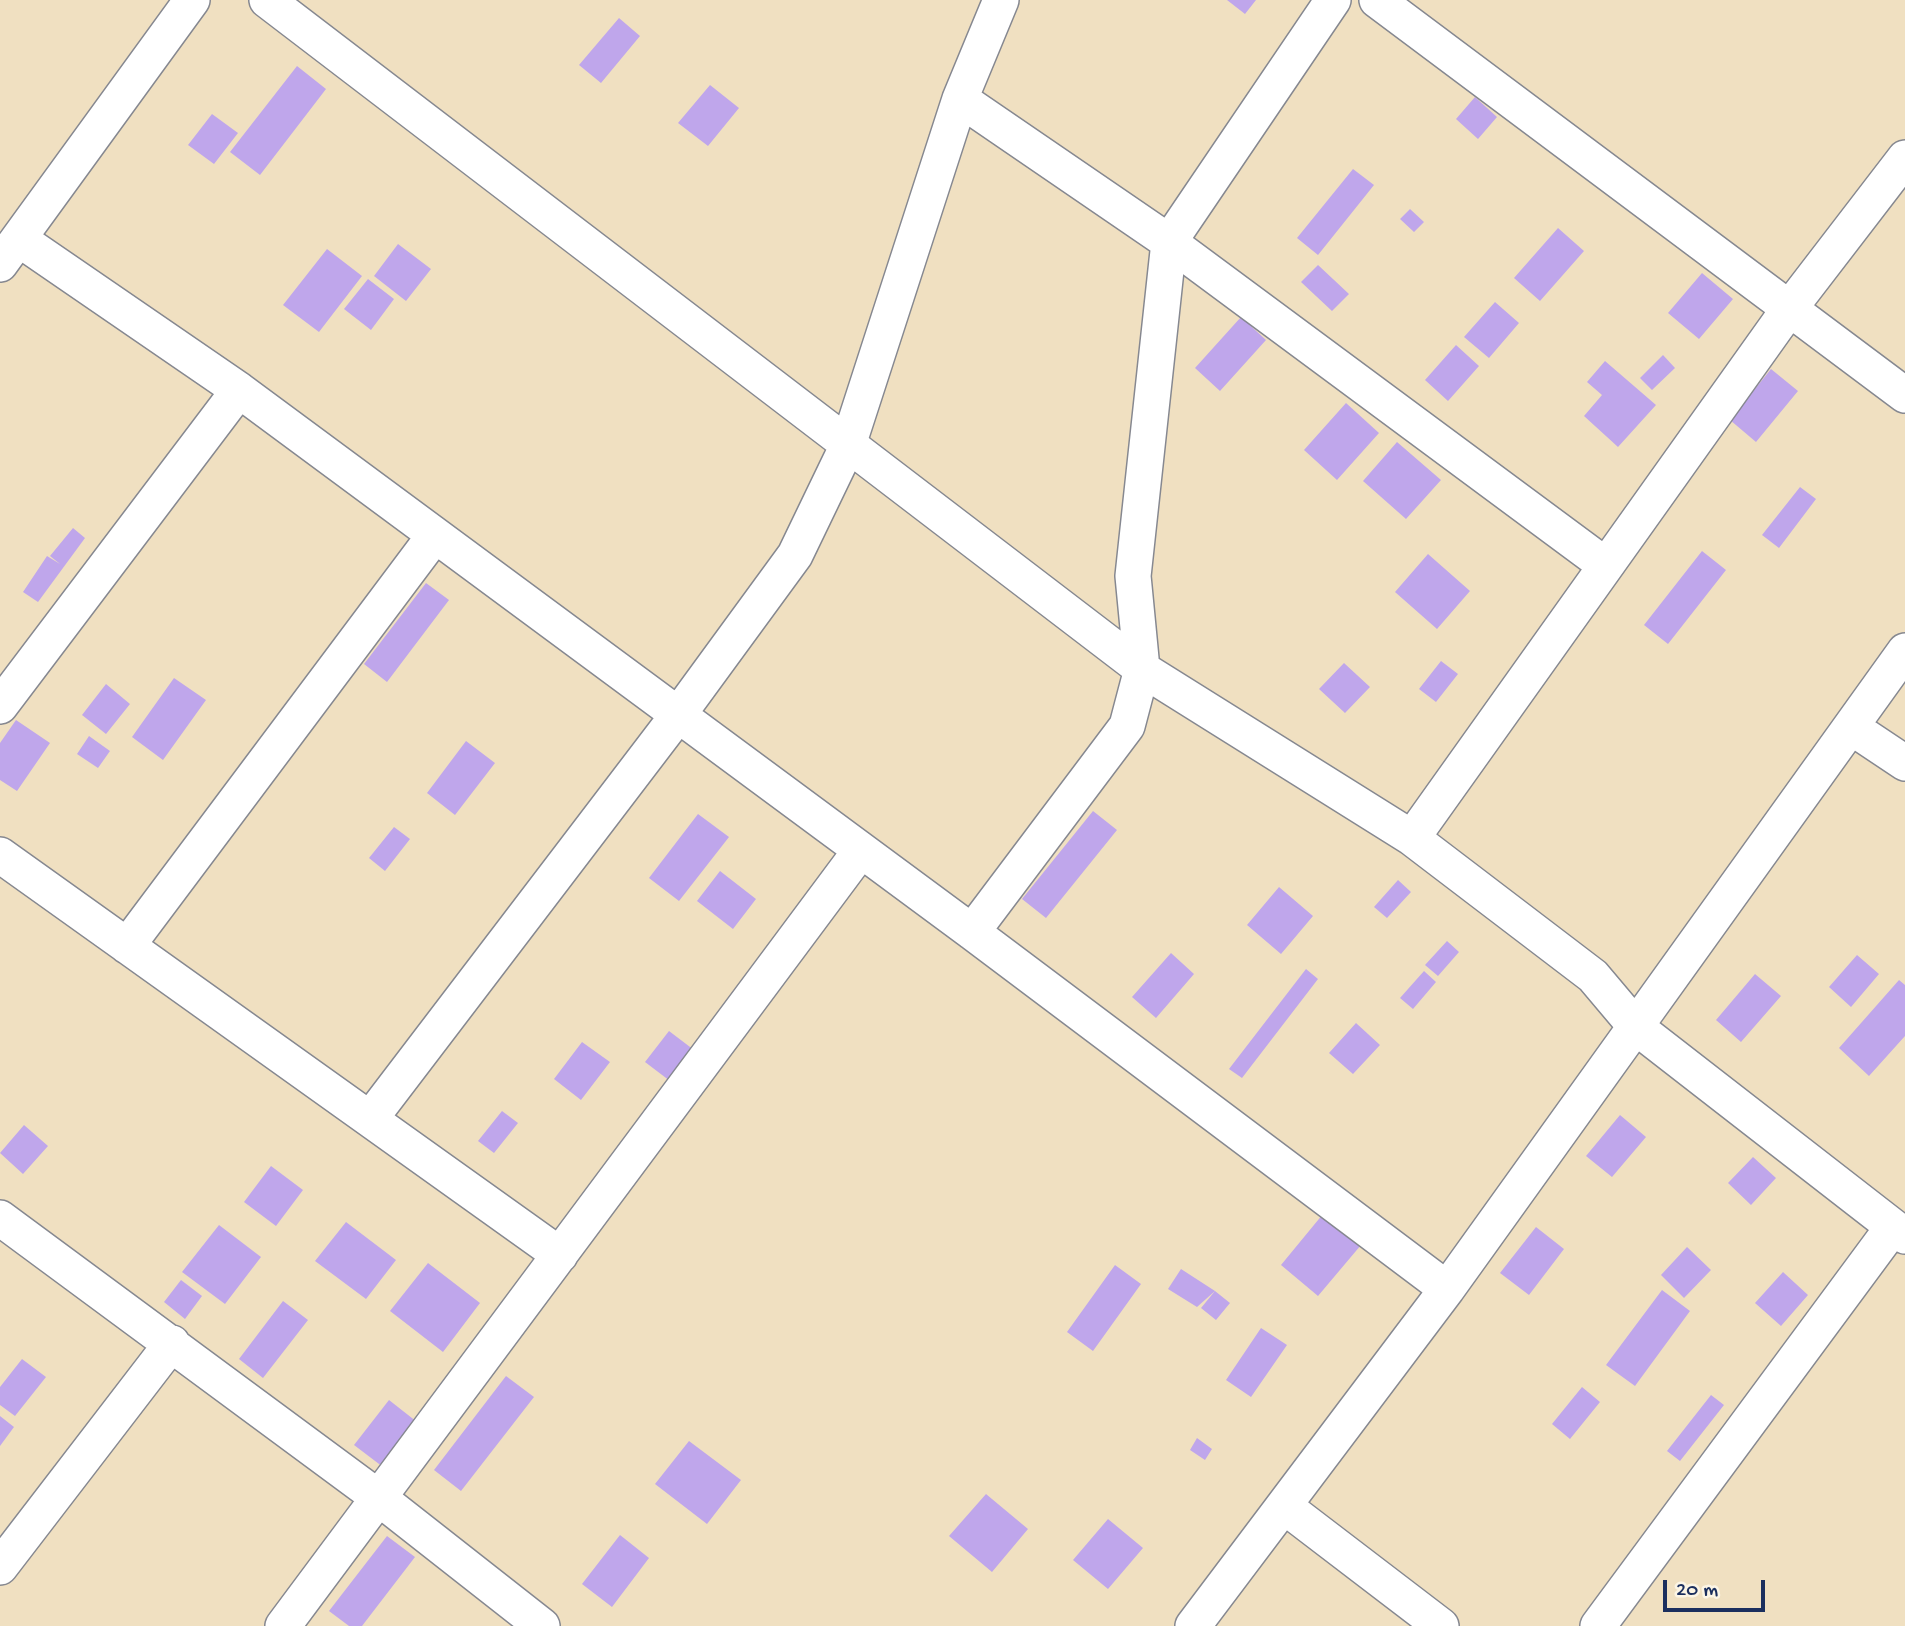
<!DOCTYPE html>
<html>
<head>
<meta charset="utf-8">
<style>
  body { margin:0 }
  #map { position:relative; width:1905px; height:1626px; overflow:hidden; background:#f0e0c1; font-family:"Gochi Hand",sans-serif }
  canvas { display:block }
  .scale { position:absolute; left:1663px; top:1580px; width:102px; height:32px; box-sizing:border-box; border:4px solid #1b2f5e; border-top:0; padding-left:9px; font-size:21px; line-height:24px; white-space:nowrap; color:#1b2f5e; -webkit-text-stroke:5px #fcf5e5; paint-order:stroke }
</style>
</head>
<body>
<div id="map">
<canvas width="1905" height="1626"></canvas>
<div class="scale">20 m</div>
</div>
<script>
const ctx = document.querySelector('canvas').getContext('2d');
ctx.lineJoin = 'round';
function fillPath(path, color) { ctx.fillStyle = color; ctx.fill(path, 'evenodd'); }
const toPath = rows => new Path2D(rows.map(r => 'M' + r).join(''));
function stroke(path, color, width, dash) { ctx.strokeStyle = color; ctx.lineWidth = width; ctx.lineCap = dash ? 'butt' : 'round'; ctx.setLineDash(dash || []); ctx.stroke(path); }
fillPath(toPath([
  [1227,0,1256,0,1245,14],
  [619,18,640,36,601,83,579,65],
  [297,66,326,89,260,175,230,152],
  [710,85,739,108,708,146,678,123],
  [1475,97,1497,117,1478,139,1456,119],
  [212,114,238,133,214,164,188,145],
  [1353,169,1374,185,1318,255,1297,238],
  [1410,209,1424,222,1414,232,1400,219],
  [1558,228,1584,251,1540,301,1514,278],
  [398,244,431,269,406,301,374,276],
  [327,249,362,276,319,332,283,305],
  [1318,265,1349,294,1332,311,1301,282],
  [1702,273,1733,299,1699,339,1668,313],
  [368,279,394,299,371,330,344,309],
  [1495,302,1519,323,1489,358,1464,337],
  [1241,317,1266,340,1220,391,1195,368],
  [1456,345,1479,366,1448,401,1425,380],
  [1663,355,1675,368,1652,390,1640,378],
  [1605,361,1656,405,1618,447,1584,416,1602,395,1587,382],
  [1771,369,1798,391,1756,442,1730,420],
  [1346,403,1379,433,1337,480,1304,450],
  [1397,442,1441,480,1406,519,1363,481],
  [1800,487,1816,499,1779,548,1762,535],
  [73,528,85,538,38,602,23,592,47,556,60,564,50,556],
  [1702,551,1726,570,1668,644,1644,625],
  [1428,554,1470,591,1437,629,1395,592],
  [426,583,449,600,387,682,364,664],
  [1441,661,1458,674,1436,702,1419,689],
  [1344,663,1370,687,1345,713,1319,689],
  [174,678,206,700,163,760,132,737],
  [106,684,130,704,106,734,82,715],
  [16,720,50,743,17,791,0,780,0,743],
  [89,736,110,751,98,768,77,754],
  [466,741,495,763,455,815,427,793],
  [1093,811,1117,830,1046,918,1022,899],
  [698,814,729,837,679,901,649,878],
  [394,827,410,839,385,871,369,858],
  [720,871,756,899,733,929,697,901],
  [1398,880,1411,892,1387,918,1374,907],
  [1279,887,1313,916,1281,954,1247,925],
  [1447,941,1459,952,1438,976,1425,965],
  [1171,953,1194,974,1156,1018,1132,997],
  [1857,955,1879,974,1851,1007,1829,987],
  [1306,969,1318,979,1242,1078,1229,1069],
  [1424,971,1436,982,1413,1009,1400,998],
  [1755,974,1781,996,1741,1042,1716,1020],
  [1899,980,1905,985,1905,1036,1869,1076,1839,1048],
  [1356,1023,1380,1045,1353,1074,1329,1053],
  [669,1031,694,1050,670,1081,645,1062],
  [582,1042,610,1062,581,1100,554,1079],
  [502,1111,518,1123,494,1153,478,1141],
  [1620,1115,1646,1137,1612,1177,1586,1156],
  [24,1125,48,1146,23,1174,0,1153],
  [1753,1157,1776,1178,1751,1205,1728,1183],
  [271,1166,303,1190,276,1226,244,1202],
  [1323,1214,1361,1245,1318,1296,1281,1265],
  [346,1222,396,1260,366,1299,315,1261],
  [219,1225,261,1257,225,1304,182,1272],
  [1536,1227,1564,1249,1529,1295,1500,1273],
  [1687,1247,1711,1270,1684,1298,1661,1275],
  [428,1263,480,1303,443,1352,390,1311],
  [1115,1265,1141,1284,1093,1351,1067,1332],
  [1181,1269,1215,1291,1230,1303,1216,1320,1201,1308,1215,1291,1197,1307,1168,1289],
  [1783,1272,1808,1295,1781,1326,1755,1303],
  [181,1280,202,1296,185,1319,164,1302],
  [1662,1290,1690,1311,1635,1386,1606,1365],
  [283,1301,308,1320,263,1378,239,1359],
  [1261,1328,1287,1345,1251,1397,1226,1380],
  [22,1359,46,1377,15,1416,0,1405,0,1387],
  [506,1376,534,1397,461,1491,434,1470],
  [1582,1387,1600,1402,1570,1439,1552,1424],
  [1711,1395,1724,1405,1680,1461,1667,1451],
  [389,1400,417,1422,383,1467,354,1445],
  [0,1416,14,1427,0,1446],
  [1197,1438,1212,1449,1205,1460,1190,1450],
  [689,1441,741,1480,707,1524,655,1484],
  [986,1494,1028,1529,992,1572,949,1536],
  [1108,1519,1143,1548,1108,1589,1073,1560],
  [620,1535,649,1558,612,1607,582,1584],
  [387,1536,415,1557,362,1626,349,1626,329,1611]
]), '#bfa6eb');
const minor = toPath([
  [267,0,1142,669,1412,838,1593,976,1636,1027,1905,1236],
  [1377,0,1905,395],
  [960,99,1169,242,1605,565],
  [19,239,239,390,972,932,1447,1289],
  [0,264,192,0],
  [0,706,239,390],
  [1851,727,1905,763],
  [1412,838,1789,309,1905,158],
  [0,855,560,1255],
  [972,932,1127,726,1142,669,1133,576,1169,242,1333,0],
  [127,946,435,535],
  [370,1119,678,715,795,555,848,445,960,99,1001,0],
  [0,1218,379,1498,542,1626],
  [1284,1506,1441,1626],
  [0,1567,172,1343],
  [283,1626,861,850],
  [1193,1626,1447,1289,1905,651],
  [1598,1626,1893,1227]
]);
stroke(minor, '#868890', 38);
stroke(minor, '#fff', 35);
</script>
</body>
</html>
